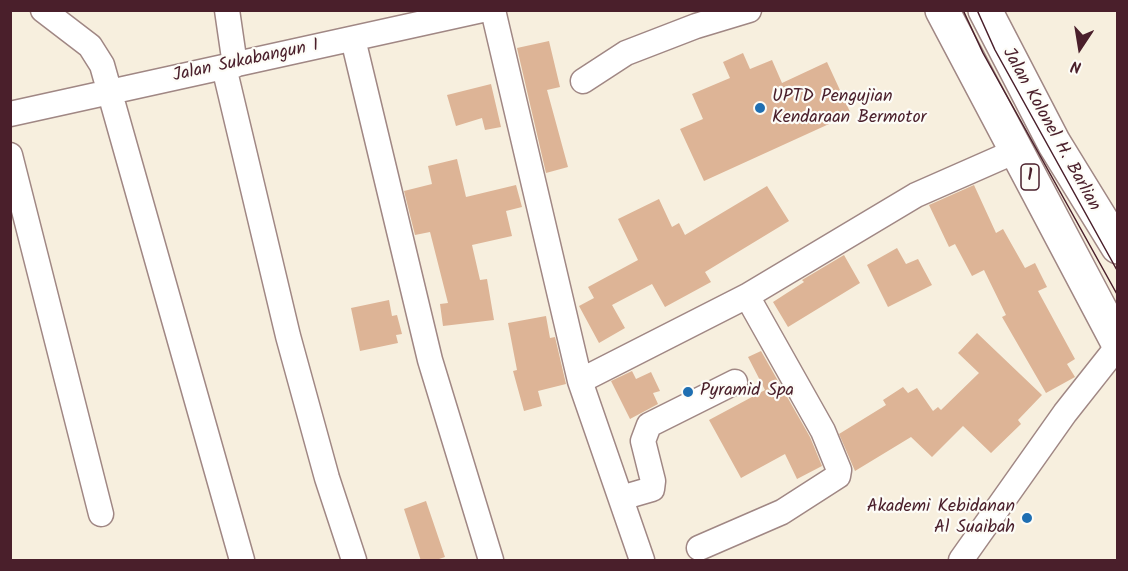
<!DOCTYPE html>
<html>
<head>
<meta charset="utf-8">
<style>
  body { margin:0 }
  #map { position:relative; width:1128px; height:571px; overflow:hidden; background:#f7efde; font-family:Kalam,sans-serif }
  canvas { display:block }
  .frame { position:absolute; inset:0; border:12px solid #4a1f2b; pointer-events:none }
  .north { position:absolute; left:1050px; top:18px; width:60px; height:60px; -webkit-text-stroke:4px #fdfcf7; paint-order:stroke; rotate:192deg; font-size:16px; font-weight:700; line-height:24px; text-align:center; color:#4a1f2b }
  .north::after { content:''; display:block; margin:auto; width:21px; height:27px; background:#4a1f2b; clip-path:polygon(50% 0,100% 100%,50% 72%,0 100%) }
</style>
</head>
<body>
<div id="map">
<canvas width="1128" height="571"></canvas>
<div class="frame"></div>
<div class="north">N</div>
</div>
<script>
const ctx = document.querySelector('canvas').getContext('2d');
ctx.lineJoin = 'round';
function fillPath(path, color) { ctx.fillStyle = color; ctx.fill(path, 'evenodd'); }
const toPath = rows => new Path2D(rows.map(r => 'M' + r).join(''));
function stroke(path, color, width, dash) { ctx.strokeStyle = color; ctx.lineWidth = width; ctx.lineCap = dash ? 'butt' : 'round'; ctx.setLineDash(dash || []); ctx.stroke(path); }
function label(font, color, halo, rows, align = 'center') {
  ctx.font = font + ' Kalam,sans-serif'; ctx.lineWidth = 4.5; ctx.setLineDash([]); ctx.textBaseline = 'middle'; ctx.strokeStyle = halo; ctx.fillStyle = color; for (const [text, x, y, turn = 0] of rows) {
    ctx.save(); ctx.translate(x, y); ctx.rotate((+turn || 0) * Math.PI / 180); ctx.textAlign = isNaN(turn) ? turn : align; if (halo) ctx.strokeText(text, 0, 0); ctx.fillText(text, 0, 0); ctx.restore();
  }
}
fillPath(toPath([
  [549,41,560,87,547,90,568,167,546,173,517,48],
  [743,53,750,69,772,60,782,83,827,62,851,114,704,181,680,129,703,119,692,94,730,78,723,62],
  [491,84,501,127,485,130,482,118,456,126,447,95],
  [457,159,466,197,516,185,522,207,506,211,512,236,472,245,480,280,487,279,494,320,443,326,440,304,448,303,430,232,415,235,404,191,432,184,428,166],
  [974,185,996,233,1003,229,1025,268,1035,263,1047,287,1038,291,1075,359,1067,364,1075,377,1046,393,1002,317,1006,315,984,270,972,276,955,244,949,247,929,205],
  [767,186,789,221,705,272,711,282,665,307,652,284,612,305,625,328,599,343,579,306,594,298,588,287,638,260,618,219,659,199,672,227,679,223,685,235],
  [897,248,906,264,918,259,932,285,888,307,867,265],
  [844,255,860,283,788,327,773,302,804,282,802,280],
  [389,300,392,316,397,315,402,334,396,335,398,343,360,351,351,308],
  [546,316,550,338,555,337,566,384,538,391,542,406,524,411,513,371,517,370,508,323],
  [977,333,1042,395,1018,420,1021,424,991,453,963,426,932,457,911,437,855,471,839,434,886,405,883,400,903,387,908,393,917,388,933,411,938,407,941,410,979,373,958,353],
  [761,351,810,437,822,466,797,479,785,454,741,478,709,420,765,390,748,357],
  [632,371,636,379,651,372,660,391,653,393,658,404,630,419,611,381],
  [426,501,445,557,433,561,421,561,404,509]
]), '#ddb496');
const minor = toPath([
  [43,10,90,46,102,65,242,560],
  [227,10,235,65],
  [493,10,580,381,642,560],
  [353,39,430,360,491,560],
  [224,67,288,336,327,478,354,560],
  [583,81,626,53,696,26,749,10],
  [10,114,482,10],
  [10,155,101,514],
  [580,381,747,296,916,195,1016,151],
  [621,498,652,489,653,481,643,441,649,425,735,382],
  [699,548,782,512,838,476,839,470,823,431,747,296],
  [961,560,1065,413,1118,346]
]);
const highway = toPath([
  [942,10,1118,343],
  [985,10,1054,143,1118,247]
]);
stroke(minor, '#a08784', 27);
stroke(highway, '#a08784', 36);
stroke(minor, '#fff', 24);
stroke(highway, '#fff', 33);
stroke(toPath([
  [963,10,983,53,1118,296],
  [977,10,995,50,1118,272]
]), '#4a1f2b', 1.5);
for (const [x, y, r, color] of [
  [760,108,6,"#1f6fb2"],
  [688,392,6,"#1f6fb2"],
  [1027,518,6,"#1f6fb2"]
]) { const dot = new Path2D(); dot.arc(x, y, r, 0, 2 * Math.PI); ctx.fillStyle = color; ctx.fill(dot); stroke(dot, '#fdfcf7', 2); }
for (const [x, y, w] of [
  [1030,177,18]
]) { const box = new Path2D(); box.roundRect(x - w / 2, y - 13, w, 26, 4.5); ctx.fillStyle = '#fdfcf7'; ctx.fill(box); stroke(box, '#4a1f2b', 1.5); }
label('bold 16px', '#4a1f2b', null, [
  ["1",1030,177]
]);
label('18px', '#4a1f2b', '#fdfcf7', [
  ["Jalan Sukabangun I",246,62,-12],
  ["Jalan Kolonel H. Barlian",1050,130,61]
]);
label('18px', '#4a1f2b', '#fdfcf7', [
  ["UPTD Pengujian",772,98],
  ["Kendaraan Bermotor",772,119],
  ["Pyramid Spa",700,392],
  ["Akademi Kebidanan",1015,508,"right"],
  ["Al Suaibah",1015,529,"right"]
], 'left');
</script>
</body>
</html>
